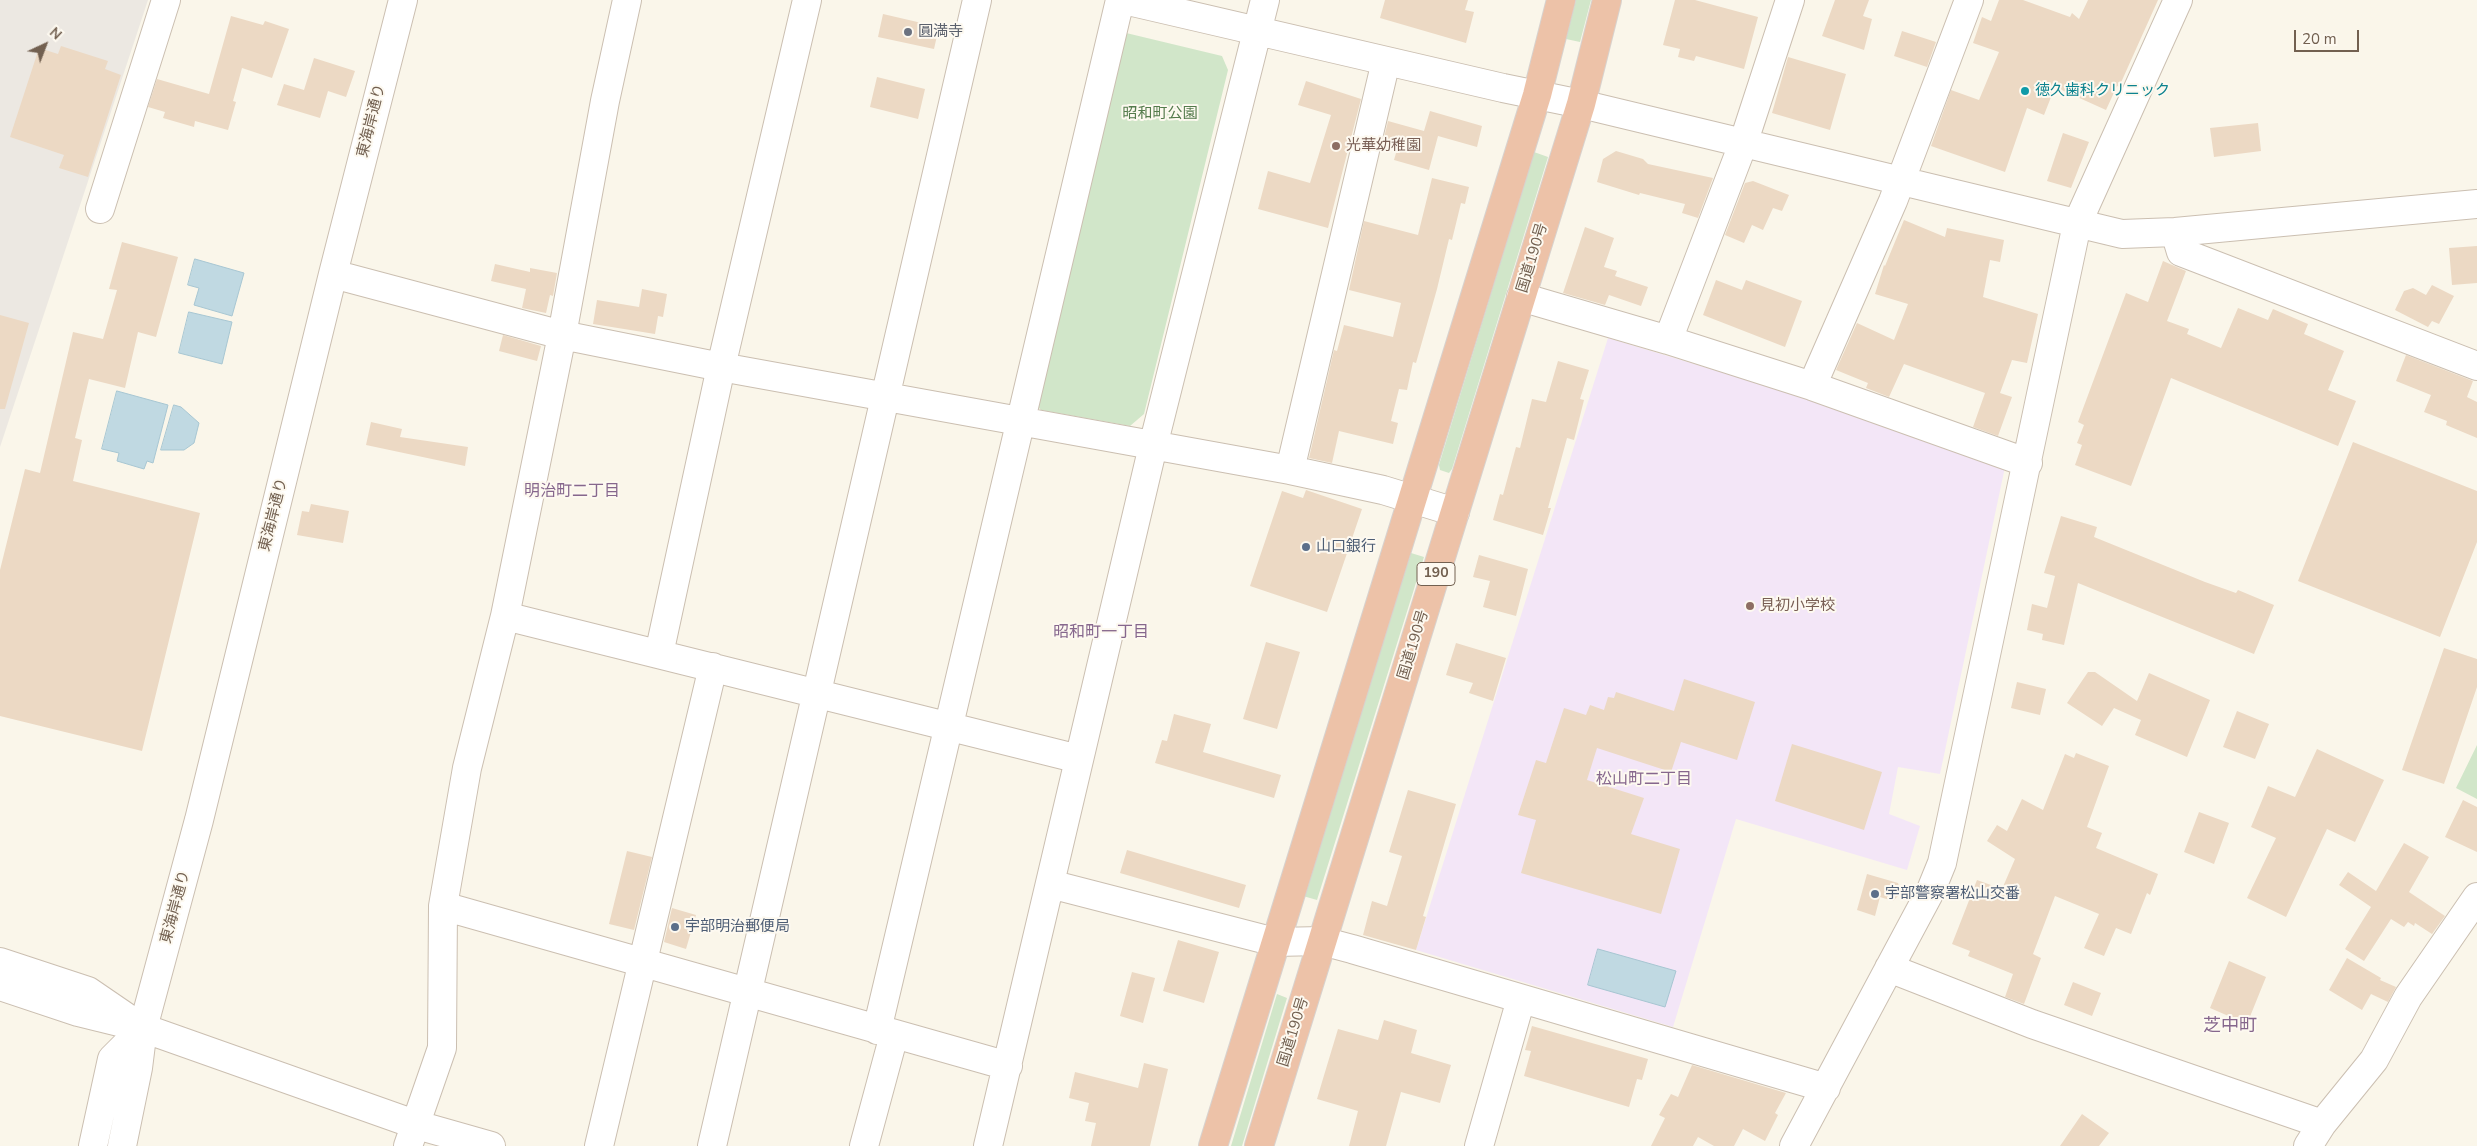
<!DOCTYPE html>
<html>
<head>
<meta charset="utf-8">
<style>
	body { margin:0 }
	#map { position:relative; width:2477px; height:1146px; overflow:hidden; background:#faf6ea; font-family:"Nunito Sans",sans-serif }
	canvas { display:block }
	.north { position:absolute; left:20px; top:20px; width:50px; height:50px; -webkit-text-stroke:4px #fdf9f0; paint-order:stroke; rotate:43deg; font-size:14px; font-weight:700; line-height:20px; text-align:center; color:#726050 }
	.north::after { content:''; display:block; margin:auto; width:18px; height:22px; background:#726050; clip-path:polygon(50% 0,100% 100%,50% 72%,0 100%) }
	.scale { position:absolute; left:2294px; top:30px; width:65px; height:22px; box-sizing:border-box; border:2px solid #726050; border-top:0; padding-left:6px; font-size:15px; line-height:18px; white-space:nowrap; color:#726050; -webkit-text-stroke:4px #fdf9f0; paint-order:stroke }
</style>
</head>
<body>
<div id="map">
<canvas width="2477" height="1146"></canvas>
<div class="north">N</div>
<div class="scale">20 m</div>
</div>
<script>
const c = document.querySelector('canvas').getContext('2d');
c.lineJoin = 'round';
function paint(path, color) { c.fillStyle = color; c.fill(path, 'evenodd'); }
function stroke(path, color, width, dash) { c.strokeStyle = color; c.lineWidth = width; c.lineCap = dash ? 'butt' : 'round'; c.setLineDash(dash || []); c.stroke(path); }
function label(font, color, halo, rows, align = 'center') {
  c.font = font + ' "Nunito Sans","Noto Sans JP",sans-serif'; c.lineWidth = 4; c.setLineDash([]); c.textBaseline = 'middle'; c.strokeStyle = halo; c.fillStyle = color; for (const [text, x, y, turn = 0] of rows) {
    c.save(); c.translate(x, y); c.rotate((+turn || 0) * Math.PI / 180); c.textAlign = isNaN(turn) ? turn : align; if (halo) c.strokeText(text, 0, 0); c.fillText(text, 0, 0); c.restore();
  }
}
paint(new Path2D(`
	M0,0H148L0,447Z`), '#ece8e2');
paint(new Path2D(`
	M1608,338L1807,398L2005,467L1940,774L1898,767L1889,814L1920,826L1907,870L1736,819L1673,1027L1416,950Z`), '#f3e6f7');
paint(new Path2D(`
	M1576,0H1591L1580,42L1566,39Z
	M1122,32L1222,56L1228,70L1144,414L1130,426L1041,410L1033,402Z
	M1534,152L1548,157L1452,469L1449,473L1440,470L1439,465Z
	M1411,553L1424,557L1317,900L1303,896Z
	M2477,745V799L2456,788Z
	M1277,994L1287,998L1242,1146H1231Z`), '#d1e6c9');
const water = new Path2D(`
	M195,259L244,273L232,316L194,305L199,288L188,285Z
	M189,312L232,322L222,364L179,353Z
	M117,391L168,405L153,463L147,461L144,469L117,461L119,453L102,449Z
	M174,405L181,407L199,423L194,443L184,450H161Z
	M1598,949L1676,971L1665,1007L1588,985Z`);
paint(water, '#c0d9e2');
stroke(water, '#a7c6d2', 1);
paint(new Path2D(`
	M1385,0H1468L1465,10L1474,12L1466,43L1380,18Z
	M1675,0H1695L1758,17L1744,69L1696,56L1694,61L1678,57L1680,49L1663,45Z
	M1835,0H1869L1863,16L1872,19L1864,50L1822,36Z
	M1999,0H2023L2070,17L2072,13L2079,19L2088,0H2158L2119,87L2117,86L2106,110L2055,87L2044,115L2027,108L2005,172L1931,146L1951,90L1979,100L1999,52L1973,43L1982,17L1991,21Z
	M883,14L939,27L934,49L878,37Z
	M231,16L263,25L265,21L289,29L272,78L242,68L233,101L236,102L228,130L195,121L194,127L163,118L165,112L148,107L157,79L209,94Z
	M1902,31L1936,42L1927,67L1894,56Z
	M61,46L108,61L105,69L121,75L88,177L59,168L64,155L10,137L39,48L58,54Z
	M1788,57L1846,74L1830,130L1772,113Z
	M314,58L355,71L346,97L328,91L320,118L277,105L284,84L304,90Z
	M877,77L925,89L918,119L870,107Z
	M1306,81L1361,99L1328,228L1258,209L1268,171L1310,183L1331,115L1298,105Z
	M1430,111L1482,126L1477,147L1438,136L1429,170L1394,160L1398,146L1383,142L1388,121L1424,131Z
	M2258,123L2261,151L2214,157L2210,128Z
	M2063,133L2089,142L2071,188L2047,181Z
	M1616,151L1643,159L1648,164L1713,178L1698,218L1682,213L1685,204L1640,193L1639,195L1597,182L1603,159Z
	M1432,178L1469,187L1465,204L1461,203L1452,240L1449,239L1437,289L1416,363L1413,362L1407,390L1399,389L1391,421L1398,423L1393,444L1339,431L1332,463L1309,458L1334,350L1337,351L1344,325L1393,337L1401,303L1349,290L1364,221L1418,235Z
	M1753,181L1789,195L1782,211L1773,208L1763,230L1752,225L1744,243L1725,235L1745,183Z
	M1904,220L1945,237L1947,228L2004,240L2000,262L1990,260L1983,297L2038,314L2027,363L2012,360L2000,393L2012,397L1998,436L1973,427L1985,393L1904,364L1889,397L1866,388L1868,383L1836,370L1857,323L1894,340L1908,304L1875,294L1884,265L1885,266Z
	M1585,227L1614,238L1604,267L1617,271L1615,276L1648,287L1641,306L1609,295L1605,305L1563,293Z
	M122,242L178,257L156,337L138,332L125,388L89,379L75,438L82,440L73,481L200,513L142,751L0,716V570L25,469L40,473L73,332L103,339L117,290L109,289Z
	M2477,246V283L2452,285L2449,248Z
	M2163,261L2186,271L2167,321L2189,329L2187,334L2221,348L2238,308L2268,320L2273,309L2308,324L2304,334L2344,351L2328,390L2356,401L2338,446L2171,378L2131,486L2075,465L2082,445L2077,443L2084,425L2078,422L2126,293L2148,302Z
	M495,264L530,272V268L557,273L553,296L550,295L546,313L522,308L526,289L491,281Z
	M1716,280L1742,290L1746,280L1802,301L1785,347L1703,315Z
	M2432,285L2454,296L2439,324L2432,321L2428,327L2395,310L2404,291L2413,288L2426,295Z
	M642,289L667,294L663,317L658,316L655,334L593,324L597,300L639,307Z
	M0,315L29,323L5,409H0Z
	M503,335L541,346L537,361L499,351Z
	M2406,355L2473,381L2467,397L2477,402V438L2446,425L2447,421L2424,412L2431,395L2396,381Z
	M1558,361L1589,370L1580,399L1584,400L1574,440L1567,438L1548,508H1551L1543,535L1493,520L1500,494L1503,495L1516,447L1520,448L1532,399L1546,402Z
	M371,422L402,429L400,437L468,447L465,466L366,445Z
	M2353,442L2477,491V542L2440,637L2298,581Z
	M1306,490L1362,509L1327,612L1250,586L1282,491L1303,498Z
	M311,504L349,511L343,543L297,535L302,511L309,512Z
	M2061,516L2097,527L2094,537L2205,582L2236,593L2238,590L2274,605L2254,654L2078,583L2064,645L2042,640L2043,634L2027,630L2032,604L2047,608L2055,576L2044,573Z
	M1479,555L1528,569L1516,616L1483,607L1490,581L1473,577Z
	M1266,642L1300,652L1277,729L1243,719Z
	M1456,643L1506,658L1493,701L1469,693L1473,683L1446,675Z
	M2444,648L2477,659V687L2444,784L2402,770Z
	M2088,672H2095L2137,701L2149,673L2210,700L2187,757L2135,735L2141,720L2114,708L2102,726L2067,703Z
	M1684,679L1755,702L1737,760L1681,742L1671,772L1597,748L1587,780L1644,798L1631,834L1680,849L1661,914L1521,873L1536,820L1518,815L1536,760L1546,763L1564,708L1586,715L1590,705L1604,710L1608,697L1614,698L1616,692L1674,711Z
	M2017,682L2046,689L2040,715L2011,708Z
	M2237,711L2269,724L2255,759L2223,747Z
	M1174,714L1211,724L1203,752L1281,775L1274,798L1155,763L1162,740L1167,741Z
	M1792,744L1882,772L1864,830L1775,801Z
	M2317,749L2384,780L2355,842L2327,829L2286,917L2247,898L2276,838L2251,827L2268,786L2295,797Z
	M2076,753L2109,766L2087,827L2102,833L2096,848L2158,874L2150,895L2147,893L2131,934L2116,928L2104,956L2084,948L2099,914L2055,896L2033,954L2041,958L2024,1004L2005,997L2013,974L1968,956L1970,951L1952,944L1977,880L2002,889L2015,859L1987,841L1997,825L2007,831L2022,799L2043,810L2065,754L2074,758Z
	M1408,790L1456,804L1423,916L1426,917L1416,950L1363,935L1372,901L1387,906L1402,856L1389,852Z
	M2463,800L2477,807V852L2445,837Z
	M2199,812L2229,823L2214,864L2184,852Z
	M2404,843L2429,857L2409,892L2445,916L2432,934L2415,923L2414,926L2408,922L2404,927L2391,919L2364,961L2345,949L2371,907L2339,885L2348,872L2376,891Z
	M1127,850L1246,885L1239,908L1120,873Z
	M627,851L652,857L634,930L609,924Z
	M1867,874L1898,883L1901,893L1893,901L1880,897L1875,916L1857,910Z
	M672,908L696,915L686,949L664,942Z
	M1178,940L1219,952L1204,1003L1163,991Z
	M2347,958L2381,978L2380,980L2396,987L2388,1002L2371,994L2362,1010L2329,990Z
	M2229,961L2266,977L2247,1024L2210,1008Z
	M1132,972L1155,978L1143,1023L1120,1016Z
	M2073,982L2101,993L2092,1016L2064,1005Z
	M1384,1020L1417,1030L1411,1053L1451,1065L1440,1103L1401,1092L1386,1146H1349L1358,1111L1317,1099L1322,1082L1338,1029L1378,1040Z
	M1532,1026L1648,1059L1642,1080L1637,1079L1629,1107L1524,1076L1531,1051L1525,1050Z
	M1144,1063L1168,1069L1150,1146H1091L1096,1123L1085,1121L1089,1103L1069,1098L1075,1072L1138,1088Z
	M1692,1065L1786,1093L1775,1113L1778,1115L1765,1141L1743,1129L1734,1146H1714L1698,1137L1693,1146H1651L1665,1118L1659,1115L1671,1094L1678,1097Z
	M2082,1114L2109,1133L2099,1146H2060Z`), '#ecd9c4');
const minor = new Path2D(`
	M1124,0L1503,88L1581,104L2122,234L2175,232L2477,204
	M100,209L166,0
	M2175,232L2181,252L2477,366
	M333,274L562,335L721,367L1290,470L1383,490L1455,512
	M1521,297L1668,340L1812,386L2028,463
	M1668,340L1743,144L1790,0
	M1812,386L1893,201L1969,0
	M1290,470L1386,61
	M505,616L1079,759
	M659,654L721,367L807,0
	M1050,884L1275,942L1322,941L1352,949L1826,1088
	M443,906L1008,1066
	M0,962L88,991L126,1017
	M1889,968L2032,1024L2322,1124
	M0,986L78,1012L143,1028L417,1125L491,1146
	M877,1030L1120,0
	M93,1146L112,1059L143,1028
	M122,1146L138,1068L143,1028L199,820L333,274L403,0
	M408,1146L442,1048L443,906L467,768L505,616L562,335L605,101L627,0
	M599,1146L713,667
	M712,1146L977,0
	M864,1146L894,1035
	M988,1146L1153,446L1265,0
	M1479,1146L1521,999
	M1794,1146L1931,890L1942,863L2077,224L2178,0
	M2308,1146L2322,1124L2374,1060L2408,997L2477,897`);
const highway = new Path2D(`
	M1213,1146L1537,95L1561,0
	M1259,1146L1581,104L1607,0`);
stroke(minor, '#cbbfb1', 30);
stroke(highway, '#d8d2ce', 30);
stroke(minor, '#fff', 28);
stroke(highway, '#edc2a8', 28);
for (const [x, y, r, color] of [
	[908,32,5,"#6b7280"],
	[2025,91,5,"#0f9aa8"],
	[1336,146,5,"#8d6e63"],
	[1306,547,5,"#5c6f8a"],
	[1750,606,5,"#8d6e63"],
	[1875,894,5,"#5c6f8a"],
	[675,927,5,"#5c6f8a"]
]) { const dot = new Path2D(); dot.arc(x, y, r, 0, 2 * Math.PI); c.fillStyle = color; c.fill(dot); stroke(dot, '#fdf9f0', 2); }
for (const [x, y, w] of [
	[1436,574,38]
]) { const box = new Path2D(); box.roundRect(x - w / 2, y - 11.5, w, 23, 4); c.fillStyle = '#fdf9f0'; c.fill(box); stroke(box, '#726050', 1); }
label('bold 14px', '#726050', null, [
	["190",1436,574]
]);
label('15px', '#5b616d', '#fdf9f0', [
	["圓満寺",918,32]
], 'left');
label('15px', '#0d838f', '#fdf9f0', [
	["徳久歯科クリニック",2035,91]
], 'left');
label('15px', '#547b4c', '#fdf9f0', [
	["昭和町公園",1160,114]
]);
label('15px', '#726050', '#fdf9f0', [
	["東海岸通り",372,121,-76],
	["国道190号",1533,258,-73],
	["東海岸通り",274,515,-76],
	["国道190号",1414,645,-73],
	["東海岸通り",176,907,-75],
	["国道190号",1294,1032,-73]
]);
label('15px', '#785e54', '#fdf9f0', [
	["光華幼稚園",1346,146],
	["見初小学校",1760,606]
], 'left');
label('15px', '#4e5e75', '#fdf9f0', [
	["山口銀行",1316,547],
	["宇部警察署松山交番",1885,894],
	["宇部明治郵便局",685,927]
], 'left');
label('16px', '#86678d', '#fdf9f0', [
	["明治町二丁目",572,492],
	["昭和町一丁目",1101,633],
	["松山町二丁目",1644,780]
]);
label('18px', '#86678d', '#fdf9f0', [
	["芝中町",2230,1027]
]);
</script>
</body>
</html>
